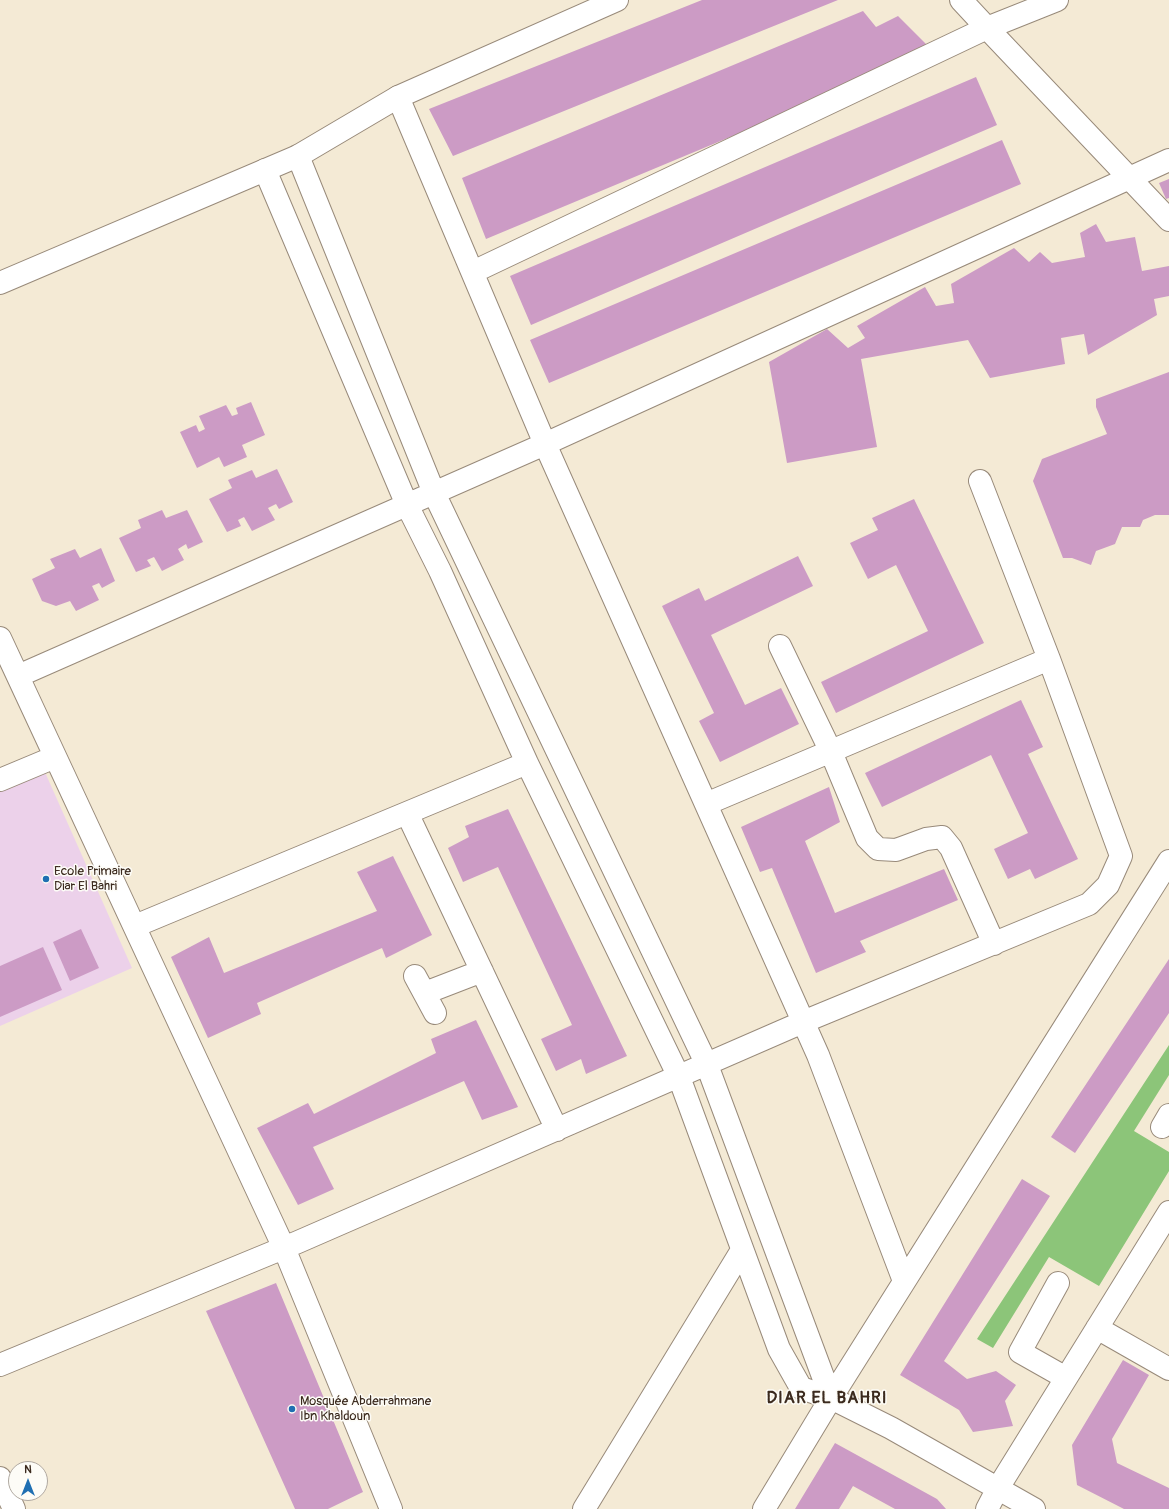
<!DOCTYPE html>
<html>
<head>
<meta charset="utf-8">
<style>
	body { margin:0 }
	#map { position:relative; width:1169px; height:1509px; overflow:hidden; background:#f4ead5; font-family:Pangolin,sans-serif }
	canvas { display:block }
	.north { position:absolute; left:8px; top:1461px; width:40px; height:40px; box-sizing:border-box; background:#fdfcf7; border:1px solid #afa8a0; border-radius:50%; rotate:0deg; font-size:11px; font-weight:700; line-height:16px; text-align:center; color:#3b2a1e }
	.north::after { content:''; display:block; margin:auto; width:14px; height:18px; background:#1f6fb2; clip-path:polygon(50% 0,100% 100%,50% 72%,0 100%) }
</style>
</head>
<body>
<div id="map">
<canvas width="1169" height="1509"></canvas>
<div class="north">N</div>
</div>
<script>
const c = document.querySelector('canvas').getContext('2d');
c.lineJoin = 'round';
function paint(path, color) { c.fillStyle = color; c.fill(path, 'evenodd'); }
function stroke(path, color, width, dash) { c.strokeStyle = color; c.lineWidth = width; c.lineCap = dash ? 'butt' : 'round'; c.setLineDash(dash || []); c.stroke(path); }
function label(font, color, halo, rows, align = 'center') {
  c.font = font + ' Pangolin,sans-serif'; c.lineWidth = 3; c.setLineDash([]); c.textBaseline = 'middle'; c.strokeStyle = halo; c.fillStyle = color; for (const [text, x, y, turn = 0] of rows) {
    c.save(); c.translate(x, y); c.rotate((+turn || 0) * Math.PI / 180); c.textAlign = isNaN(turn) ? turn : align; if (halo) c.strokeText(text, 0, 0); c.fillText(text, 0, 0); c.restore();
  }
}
paint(new Path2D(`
	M44,770L132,968L0,1026V789Z`), '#ecd1ea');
paint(new Path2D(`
	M1169,1045V1075L1134,1131L1169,1152V1171L1099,1286L1049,1257L993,1348L977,1339Z`), '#8cc579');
paint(new Path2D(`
	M702,0H838L453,156L429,109Z
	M863,11L876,27L898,16L926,44L924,56L486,239L462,178Z
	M976,77L997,125L531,325L510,276Z
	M1002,140L1021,184L549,383L530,340Z
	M1169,179V198L1166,199L1159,183Z
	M1096,224L1106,242L1135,237L1142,271L1169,266V296L1154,299L1157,315L1088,355L1084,334L1061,338L1065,364L990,378L968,340L861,359L877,447L787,463L769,362L827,329L848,348L865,338L857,326L925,287L936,306L954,303L951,284L1014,248L1029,262L1040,252L1052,263L1085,257L1080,233Z
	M1169,372V515H1155L1143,520L1140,527H1122L1115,544L1096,551L1091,565L1072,558H1063L1033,481L1042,459L1107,434L1096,407V399Z
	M251,402L265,435L242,445L247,457L224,467L219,457L197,468L180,432L196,425L199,432L205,429L199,416L226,405L232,416L238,414L236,408Z
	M277,469L293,502L279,509L276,504L268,508L275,520L252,531L244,517L238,520L241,526L227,532L209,499L232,488L228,480L252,470L256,478Z
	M914,499L984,643L836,713L821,682L928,631L896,565L868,579L850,543L878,530L872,518Z
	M162,510L166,518L187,510L203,542L188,549L186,544L178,549L184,560L162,571L154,557L147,560L151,566L136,572L119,538L141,528L138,520Z
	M101,548L115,581L102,588L99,583L92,586L99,600L76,611L70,601L56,606L42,601L32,579L55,568L50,559L75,549L80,558Z
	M798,556L813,586L711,635L745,705L781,688L799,724L720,762L699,721L714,713L662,606L699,588L705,601Z
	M1021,700L1043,747L1028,754L1078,859L1035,879L1030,869L1008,879L994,849L1028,833L991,755L882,807L865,773Z
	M829,787L840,822L805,841L835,913L944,869L958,900L860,941L866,952L816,973L772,868L760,872L741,827Z
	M508,809L627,1056L586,1074L581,1059L556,1071L541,1039L572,1025L498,867L463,882L448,848L469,837L465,826Z
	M393,856L432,935L386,958L382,948L257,1003L261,1014L208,1038L171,957L209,937L224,973L377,911L357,872Z
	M81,929L99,968L70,981L53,942Z
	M43,947L62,990L0,1017V966Z
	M1169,959V1013L1075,1153L1051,1137Z
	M476,1020L518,1107L482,1120L464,1081L313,1147L334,1189L298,1205L257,1128L308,1103L314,1114L436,1053L431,1039Z
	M1022,1179L1050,1196L944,1361L967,1379L996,1371L1016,1385L1005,1401L1013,1426L973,1432L959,1410L900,1375Z
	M276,1283L363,1492L328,1509H295L206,1311Z
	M1123,1360L1149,1375L1112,1439L1117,1463L1169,1488V1509H1124L1077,1485L1072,1445Z
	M835,1443L937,1499L946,1509H895L853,1486L839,1509H795Z`), '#cc9bc5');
const street = new Path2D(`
	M961,0L987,28L1169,220
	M398,97L545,444L818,1055L904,1281
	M298,156L434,493L707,1065L831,1398
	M265,170L407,505L440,571L527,763L679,1077L779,1349L801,1388L831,1398L891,1428L1034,1509
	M473,272L987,28L1057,0
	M0,638L284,1248L391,1509
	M780,646L831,752L867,838L878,849L896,850L926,839L942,837L951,848L994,944
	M18,676L545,444L1169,160
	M0,780L55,757
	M706,804L1049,659
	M407,813L557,1130
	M135,926L527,763
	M415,976L435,1013
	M425,993L482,971
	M1162,1127L1169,1115
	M1058,1283L1020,1352L1066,1378
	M1097,1328L1169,1369
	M0,1365L298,1242L803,1022L1089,904L1108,885L1121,856L1049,659L980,481
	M0,1478L14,1509
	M584,1509L742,1250
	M764,1509L831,1398L1169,861
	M987,1509L998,1488L1169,1212`);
const secondary = new Path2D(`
	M0,283L298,156L398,97L617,0`);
stroke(street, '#988a7a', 24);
stroke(secondary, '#988a7a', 24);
stroke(street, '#fff', 22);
stroke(secondary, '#fff', 22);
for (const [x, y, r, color] of [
	[46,879,4,"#1f6fb2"],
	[292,1409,4,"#1f6fb2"]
]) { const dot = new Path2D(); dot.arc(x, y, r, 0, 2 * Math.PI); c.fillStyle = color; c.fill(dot); stroke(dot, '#fdfcf7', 1.5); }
label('13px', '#3b2a1e', '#fdfcf7', [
	["Ecole Primaire",54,872],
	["Diar El Bahri",54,887],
	["Mosquée Abderrahmane",300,1402],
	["Ibn Khaldoun",300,1417]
], 'left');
c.letterSpacing = '1px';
label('bold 17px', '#3b2a1e', '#fdfcf7', [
	["DIAR EL BAHRI",827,1399]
]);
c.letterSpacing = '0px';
</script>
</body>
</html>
